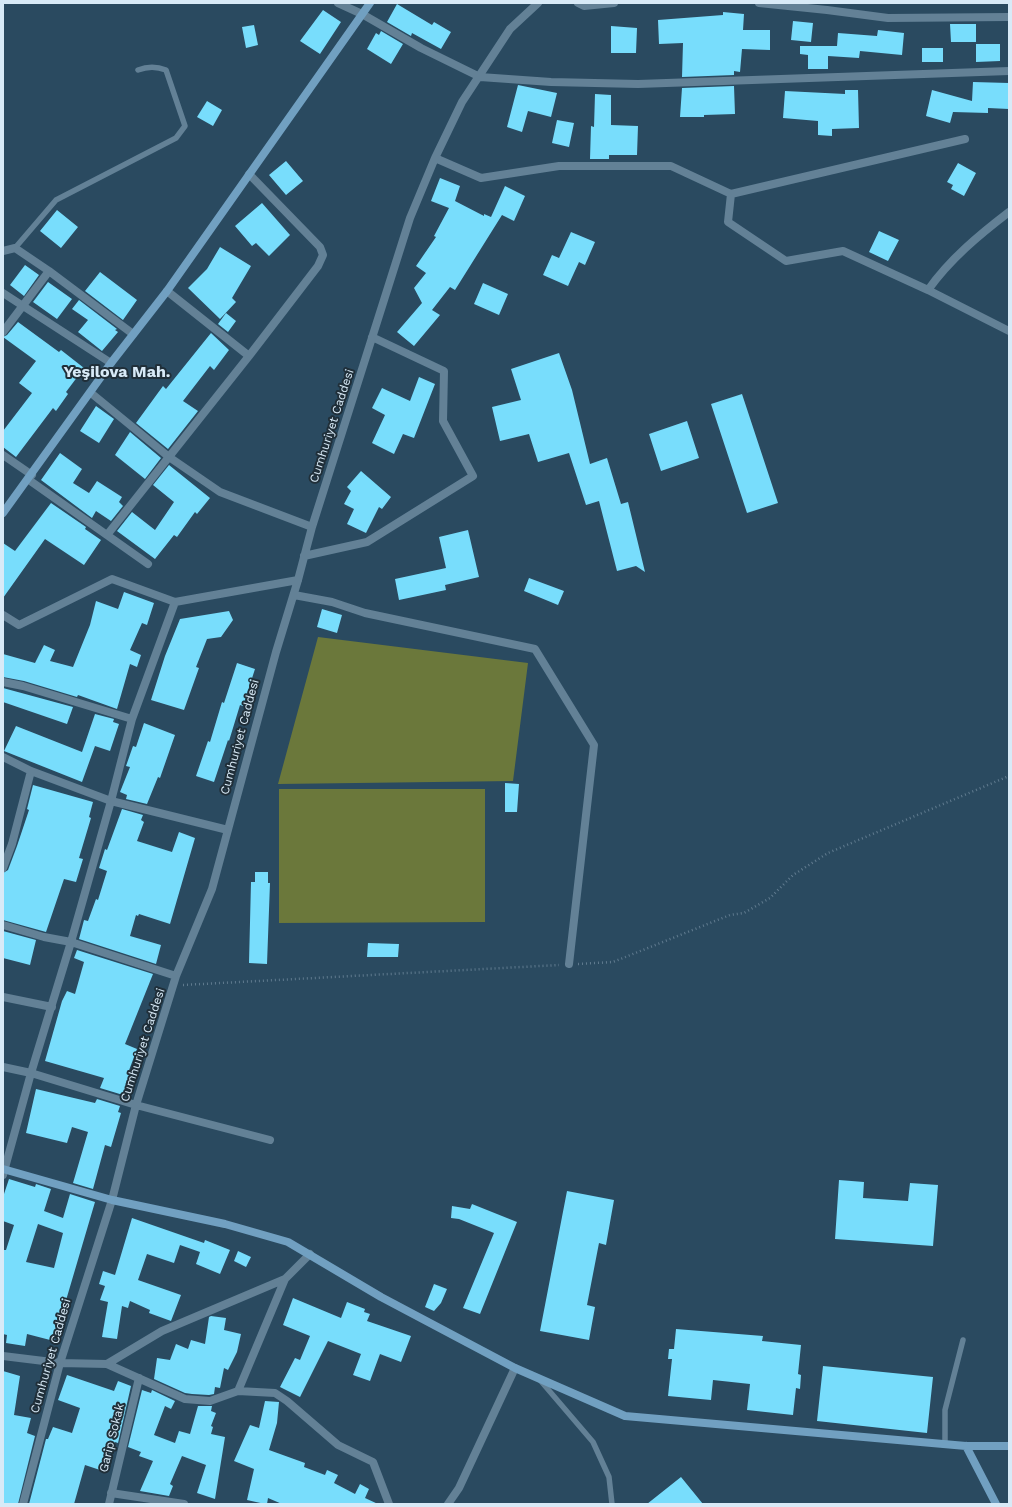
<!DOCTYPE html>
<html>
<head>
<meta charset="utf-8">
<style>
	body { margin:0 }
	#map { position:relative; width:1012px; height:1507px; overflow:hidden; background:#2a4a60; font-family:"Work Sans",sans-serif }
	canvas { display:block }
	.frame { position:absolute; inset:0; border:4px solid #d8eaf7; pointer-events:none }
</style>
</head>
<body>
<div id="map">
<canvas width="1012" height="1507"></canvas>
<div class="frame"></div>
</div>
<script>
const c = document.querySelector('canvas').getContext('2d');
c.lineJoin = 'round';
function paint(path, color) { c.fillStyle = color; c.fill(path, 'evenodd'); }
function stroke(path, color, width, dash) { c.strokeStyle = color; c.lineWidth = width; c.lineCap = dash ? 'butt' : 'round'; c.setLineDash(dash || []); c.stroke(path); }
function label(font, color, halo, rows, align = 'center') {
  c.font = font + ' "Work Sans",sans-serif'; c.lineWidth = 4; c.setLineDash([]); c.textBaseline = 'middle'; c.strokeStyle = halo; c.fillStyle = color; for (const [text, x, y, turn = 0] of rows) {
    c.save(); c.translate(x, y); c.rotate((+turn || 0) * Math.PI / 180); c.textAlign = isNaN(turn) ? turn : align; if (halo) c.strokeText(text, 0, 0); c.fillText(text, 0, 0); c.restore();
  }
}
paint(new Path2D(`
	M318,637L528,663L513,781L278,784Z
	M279,789H485V922L279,923Z`), '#6b783b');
paint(new Path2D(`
	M397,4L432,25L434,22L451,32L441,49L412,33L411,36L387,22Z
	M323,10L341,22L320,54L300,41Z
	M723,12L744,14L743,30H770V50L742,49L740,72L734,71V75L682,77L683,43L659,44L658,20L723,15Z
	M793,21L813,23L811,42L791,40Z
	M950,24H976V42H951Z
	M254,25L258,45L246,48L242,27Z
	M611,26L637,28L636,53H611Z
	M878,30L904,33L902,55L860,51L859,58L828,56V69H808V55L800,54V46H837L838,33L877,36Z
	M381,31L403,44L391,64L367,49L376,33L379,35Z
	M976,44H1000V61L976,62Z
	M922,48H943V62H922Z
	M973,82L1009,83V109L988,108V113L953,112L950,123L926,116L932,90L972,101Z
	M518,85L557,93L551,117L528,111L522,132L507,127Z
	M734,86L735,114L704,115V117H680L682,88Z
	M845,90H858L859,128L832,129V136L818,135V121L783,118L785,91L845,94Z
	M595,94L611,95V125L638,126L637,155H609V159H590L591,126L594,127Z
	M207,101L222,110L213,126L197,117Z
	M557,120L574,123L569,147L552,143Z
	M286,161L303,181L286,195L269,175Z
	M958,163L976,173L964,196L951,189L953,185L947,182Z
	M440,178L460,186L455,201L484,216V214L491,217L505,186L525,196L514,221L502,215L455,290L450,287L432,310L440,315L414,346L397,332L422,303L414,288L426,273L416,266L436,237L434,236L449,208L431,201Z
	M262,203L290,235L269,256L256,243L252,246L235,226Z
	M57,210L78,227L61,248L40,231Z
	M879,231L899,240L888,261L869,252Z
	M571,232L595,242L585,265L579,262L568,286L543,275L552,255L559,258Z
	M220,247L251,266L232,298L236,302L220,319L188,288L207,269Z
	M25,265L39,275L24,296L10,285Z
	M100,272L137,300L123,320L85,291Z
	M48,282L72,299L57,319L33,302Z
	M483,283L508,294L499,315L474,304Z
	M79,300L117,329L115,330L118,332L102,351L78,332L88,320L72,309Z
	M226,313L236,321L228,332L218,324Z
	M18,322L59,352L61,350L84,368L66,392L68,394L56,411L53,408L16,457L3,447V431L32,393L19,383L36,361L3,337L7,335Z
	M211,333L229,350L214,370L210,366L183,401L198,411L168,449L136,423L163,386L166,389Z
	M559,353L572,390L590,464L607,458L621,504L628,502L645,572L636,566L617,571L599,501L586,505L569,453L538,462L529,434L500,441L492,407L521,400L511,369Z
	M419,377L435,384L414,438L403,434L394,454L372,443L385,415L372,408L382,388L410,401Z
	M742,394L778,503L747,513L711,404Z
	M96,406L114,419L99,443L80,431Z
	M687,421L699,458L661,471L649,434Z
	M130,432L161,458L145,479L115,455Z
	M60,453L82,469L73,483L89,493L97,481L122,497L119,502L123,506L111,521L96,511L92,518L41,480Z
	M169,465L210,498L197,514L195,512L177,537L174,535L155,559L117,531L132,512L155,530L174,502L153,485Z
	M361,471L391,497L382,509L379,507L366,533L347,524L354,509L344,504L351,491L347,487Z
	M51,503L86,527L85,529L101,540L84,565L45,539L3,598V543L15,551Z
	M468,530L479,577L445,585L446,590L399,600L395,579L446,568L439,537Z
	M529,578L564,591L558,605L524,591Z
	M124,592L154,603L147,625L142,623L130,650L141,655L137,667L130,664L117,709L78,695L77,697L24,681L3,677V654L35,663L44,645L55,650L50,661L73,667L90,625L96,601L118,609Z
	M322,609L342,615L337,633L317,627Z
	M229,611L233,620L221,637L207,639L196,667L199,668L184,710L151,700L165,656L180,619Z
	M237,663L255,669L243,706L240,705L229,741L228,740L214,782L196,776L208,741L210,742L222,702L224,703Z
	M3,688L73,707L67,724L3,702Z
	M95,714L114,719L113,722L119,724L110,751L95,746L82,782L4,751L16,726L82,752Z
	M144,723L175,735L160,778L158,777L147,804L126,799L127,795L120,792L130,767L126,766L133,746L136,747Z
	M505,783L519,784L517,812H505Z
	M33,785L93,802L89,817L91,818L79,858L83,859L76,882L64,879L46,932L3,920V873L8,870L17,846L29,810L27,809Z
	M122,809L143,815L141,820L144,822L137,841L172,852L179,832L195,838L170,924L139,914L138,916L136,915L130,936L161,945L156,964L79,939L84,920L88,921L96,899L98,900L107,871L99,868L105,849L107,850Z
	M255,872H268V883H270L267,964L249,963L251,882H255Z
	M3,931L36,940L30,965L3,958Z
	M368,943L399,944L398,957H367Z
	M77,950L153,974L125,1044L137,1049L128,1073L130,1074L123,1095L100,1088L104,1078L45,1061L62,1001L67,991L75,994L84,962L74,958Z
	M36,1089L95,1103L97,1099L120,1106L118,1112L121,1113L111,1147L105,1145L93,1189L73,1183L88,1132L72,1127L67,1143L26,1133Z
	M9,1179L35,1187L36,1184L51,1189L44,1211L63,1218L70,1194L95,1202L54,1341L27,1334L25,1346L6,1343L7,1335L3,1334V1250H6L14,1225L3,1221V1197ZM38,1224L63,1233L54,1268L26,1262Z
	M839,1180L864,1182L863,1198L908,1201L910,1183L938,1185L933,1246L835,1239Z
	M567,1191L614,1200L606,1245L599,1243L587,1305L595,1307L589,1340L540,1331Z
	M472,1204L517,1222L480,1314L463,1308L494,1233L459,1219L451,1218L452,1206L470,1209Z
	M132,1218L204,1243L205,1240L230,1250L220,1274L196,1264L200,1252L180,1245L174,1263L147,1254L138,1280L181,1295L171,1321L149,1313L150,1310L130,1301L128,1308L122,1306L117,1339L102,1337L108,1302L100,1300L105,1286L99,1284L103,1271L115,1275Z
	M238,1251L251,1257L246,1267L234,1261Z
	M434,1284L447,1289L441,1303L434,1311L425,1307Z
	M293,1298L341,1318L347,1302L365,1309L364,1312L370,1314L367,1321L411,1336L401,1362L380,1354L370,1381L353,1375L361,1354L328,1341L300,1397L280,1387L295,1358L300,1360L310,1336L283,1325Z
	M211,1316L226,1318L224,1330L241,1334L237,1352L228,1370L224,1368L220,1388L215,1387L214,1394L209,1395L192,1394L185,1393L154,1379L157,1358L170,1360L176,1344L188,1349L191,1340L205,1344L209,1317Z
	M676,1329L763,1336L762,1341L801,1345L798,1374L801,1375L800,1389L796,1388L793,1415L747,1410L750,1384L713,1380L711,1400L668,1396L672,1359H668L669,1349H674Z
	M823,1366L933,1377L927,1433L817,1421Z
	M3,1371L20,1376L14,1415L31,1418L27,1433L35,1436L18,1504H3Z
	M67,1375L114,1391L118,1381L131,1386L118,1443L115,1442L106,1472L85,1465L74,1504H29L46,1439H48L53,1427L72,1433L80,1408L58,1400Z
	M142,1390L151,1393L152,1390L175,1401L171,1409L165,1406L154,1435L175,1443L179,1431L190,1434L198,1406H212L211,1411L216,1413L211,1426L213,1427L211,1434L225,1437L215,1499L197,1493L206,1465L182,1456L170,1484L173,1486L169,1496L140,1491L153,1461L139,1456L141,1452L128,1447Z
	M265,1401L279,1402L277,1423L269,1450L305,1463L304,1467L325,1475L327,1470L338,1475L334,1483L355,1494L360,1484L369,1489L365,1498L378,1504H282L268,1498L267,1504H265L247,1500L254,1469L234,1461L250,1425L259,1428Z
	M681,1477L703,1504H647Z`), '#78ddfc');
stroke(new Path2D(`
	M578,964L613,962L730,915L744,913L770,898L793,875L828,853L1009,776
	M183,985L559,965`), '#607b8f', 2.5, [1, 3]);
stroke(new Path2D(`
	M15,248L56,200L176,138L185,126L166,70C156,66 148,66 138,70
	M540,1380L593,1442L609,1477L612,1504
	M945,1444V1410L963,1340`), '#638196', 5.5);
stroke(new Path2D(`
	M338,3L362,14L421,48L480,77L551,82L638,84L1009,71
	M578,3L584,6L614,3
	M759,3L827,10L888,18L1009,17
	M435,158L481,178L559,166H671L731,194L728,222L786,261L843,251L928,290C950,259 979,235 1009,212
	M249,174L320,247L323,255L318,266L249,356
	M731,194L965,139
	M3,251L15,248L49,271L133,334
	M928,290L1009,331
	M3,293L111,363
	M3,332L49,271
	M91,393L169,457L220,492L312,527
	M3,455L32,475
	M29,480L148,564
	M107,535L249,356L167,291
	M304,556L367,542L473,476L443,421L444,371L372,337
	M294,595L332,602L365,613L535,649L594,745L569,964
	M3,615L19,625L112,579L175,602L298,580
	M3,682L23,686L132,719
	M3,757L31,771L111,801L228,830
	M3,868L12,844L31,771
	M3,925L44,937L71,942L176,976
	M3,997L52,1007
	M3,1067L31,1073L136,1105L270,1140
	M3,1175L31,1073L71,942L111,801L132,719L175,602
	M3,1356L60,1363L107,1364L162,1331L285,1279L310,1254
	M107,1364L185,1399L210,1401L238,1391L275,1393L287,1401L338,1445L373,1462L389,1504
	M238,1391L285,1279
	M111,1493L184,1504
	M23,1504L60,1363L112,1200L136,1105L176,976L212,889L276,652L298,580L312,527L410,218L435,158L462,102L510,29L538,3
	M109,1504L139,1378
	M448,1504L459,1488L515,1368`), '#638196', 8);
stroke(new Path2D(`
	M3,513L111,363L167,291L370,3
	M3,1169L112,1200L225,1224L288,1242L381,1297L515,1368L625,1416L966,1446H1009
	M966,1446L996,1504`), '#71a0c1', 8);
label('12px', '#d8eaf7', '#202f39', [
	["Cumhuriyet Caddesi",332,426,-72],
	["Cumhuriyet Caddesi",240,737,-75],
	["Cumhuriyet Caddesi",143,1045,-72],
	["Cumhuriyet Caddesi",51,1356,-74],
	["Garip Sokak",112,1438,-76]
]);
label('bold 16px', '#d8eaf7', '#202f39', [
	["Yeşilova Mah.",117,372]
]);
</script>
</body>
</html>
